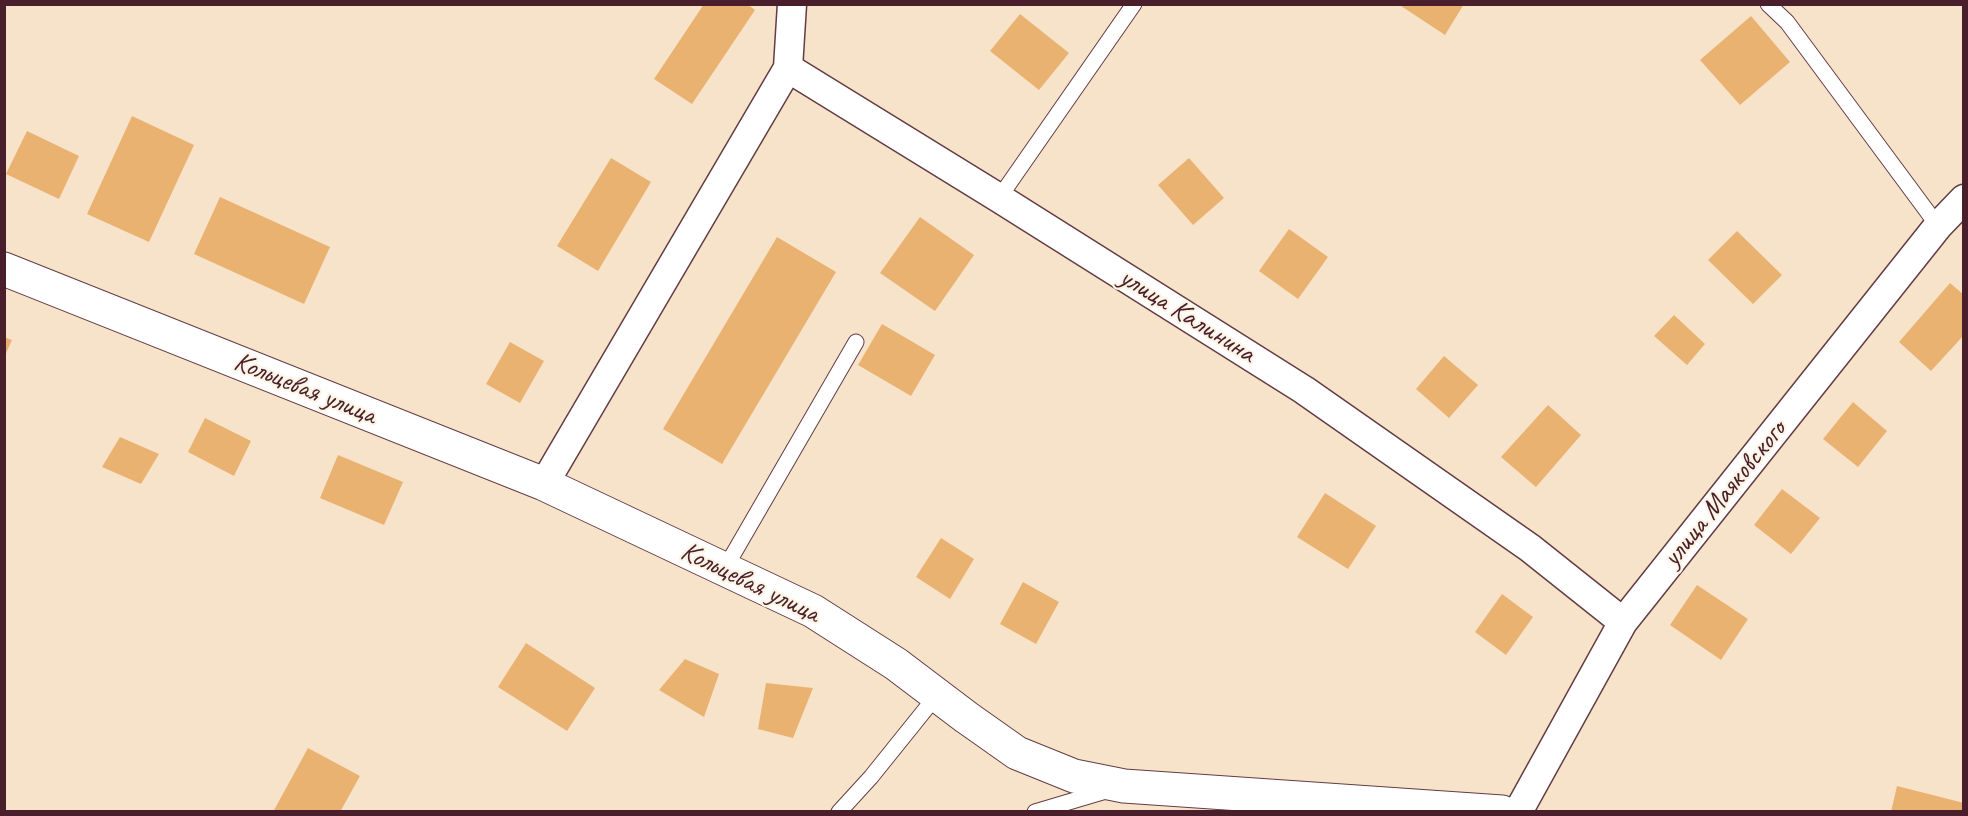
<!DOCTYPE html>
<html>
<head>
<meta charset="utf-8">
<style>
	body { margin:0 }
	#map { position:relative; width:1968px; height:816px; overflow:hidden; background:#f7e3ca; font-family:Caveat,sans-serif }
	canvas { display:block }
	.frame { position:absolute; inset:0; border:6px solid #4a1f2b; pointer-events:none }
</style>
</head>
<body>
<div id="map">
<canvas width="1968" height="816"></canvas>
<div class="frame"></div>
</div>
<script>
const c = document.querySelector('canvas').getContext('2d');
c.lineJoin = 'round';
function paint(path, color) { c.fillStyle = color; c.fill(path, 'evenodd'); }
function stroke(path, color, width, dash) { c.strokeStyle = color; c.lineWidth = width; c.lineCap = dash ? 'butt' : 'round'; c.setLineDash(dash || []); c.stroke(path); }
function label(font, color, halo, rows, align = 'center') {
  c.font = font + ' Caveat,sans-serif'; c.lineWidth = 4.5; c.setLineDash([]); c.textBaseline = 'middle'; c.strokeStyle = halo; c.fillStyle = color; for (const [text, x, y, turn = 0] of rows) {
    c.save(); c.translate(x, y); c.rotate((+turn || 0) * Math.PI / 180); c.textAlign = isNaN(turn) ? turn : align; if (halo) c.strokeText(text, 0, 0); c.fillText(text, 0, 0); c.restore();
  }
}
paint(new Path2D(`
	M704,4H747L755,10L692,104L654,79Z
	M1398,4H1464L1445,35Z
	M1020,14L1069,53L1039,90L990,51Z
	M1751,16L1790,62L1740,105L1700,60Z
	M132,116L194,145L149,242L87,214Z
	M27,131L79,156L59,199L6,174Z
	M611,158L651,182L598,271L557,246Z
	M1189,158L1224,198L1193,225L1158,185Z
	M220,197L330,247L304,304L194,254Z
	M920,217L974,255L935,311L880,273Z
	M1289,229L1328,257L1298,299L1259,271Z
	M1737,231L1782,275L1753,304L1708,260Z
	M777,237L836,272L722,464L663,429Z
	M1950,283L1964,295V335L1931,371L1899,342Z
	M1674,315L1705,344L1687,365L1654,336Z
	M882,324L935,355L911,396L858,365Z
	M4,337L12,340L4,358Z
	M510,342L544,361L520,403L486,384Z
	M1444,356L1478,385L1449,418L1416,389Z
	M1853,402L1887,431L1858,467L1823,439Z
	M1548,405L1581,435L1536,487L1501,457Z
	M205,418L251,441L234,476L188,452Z
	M120,437L159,454L141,484L102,467Z
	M338,455L403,482L384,525L320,498Z
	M1782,489L1820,518L1791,554L1754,525Z
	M1325,493L1376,526L1348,569L1297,537Z
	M941,538L974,559L950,599L916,577Z
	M1023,582L1059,602L1036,644L1000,624Z
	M1697,585L1748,619L1721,660L1670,625Z
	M1502,594L1533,617L1506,655L1475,632Z
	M526,643L595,688L567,731L498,687Z
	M685,659L719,674L704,717L659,690Z
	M766,683L813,688L793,738L758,729Z
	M308,748L360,776L340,812H273Z
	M1897,786L1964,803V812H1891Z`), '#eab271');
const service = new Path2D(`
	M1768,4L1787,22L1938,226
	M999,198L1134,4
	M724,570L856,342
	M839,812L871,777L937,695
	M1035,812L1109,790`);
const minor = new Path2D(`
	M788,68L999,198L1304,390L1530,548L1623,622
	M544,484L788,68L792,4
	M1518,812L1623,622L1938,226L1964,199`);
const tertiary = new Path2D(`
	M4,269L544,484L813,611L896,664L966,717L1017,753L1074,776L1124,786L1502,812`);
stroke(service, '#643c43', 17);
stroke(minor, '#643c43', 31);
stroke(tertiary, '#643c43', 35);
stroke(service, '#fff', 15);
stroke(minor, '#fff', 28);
stroke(tertiary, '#fff', 33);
label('28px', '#4a1f2b', '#fcf5e5', [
	["улица Калинина",1187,316,32],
	["Кольцевая улица",305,389,22],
	["улица Маяковского",1725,494,-51],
	["Кольцевая улица",750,583,26]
]);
</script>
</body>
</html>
